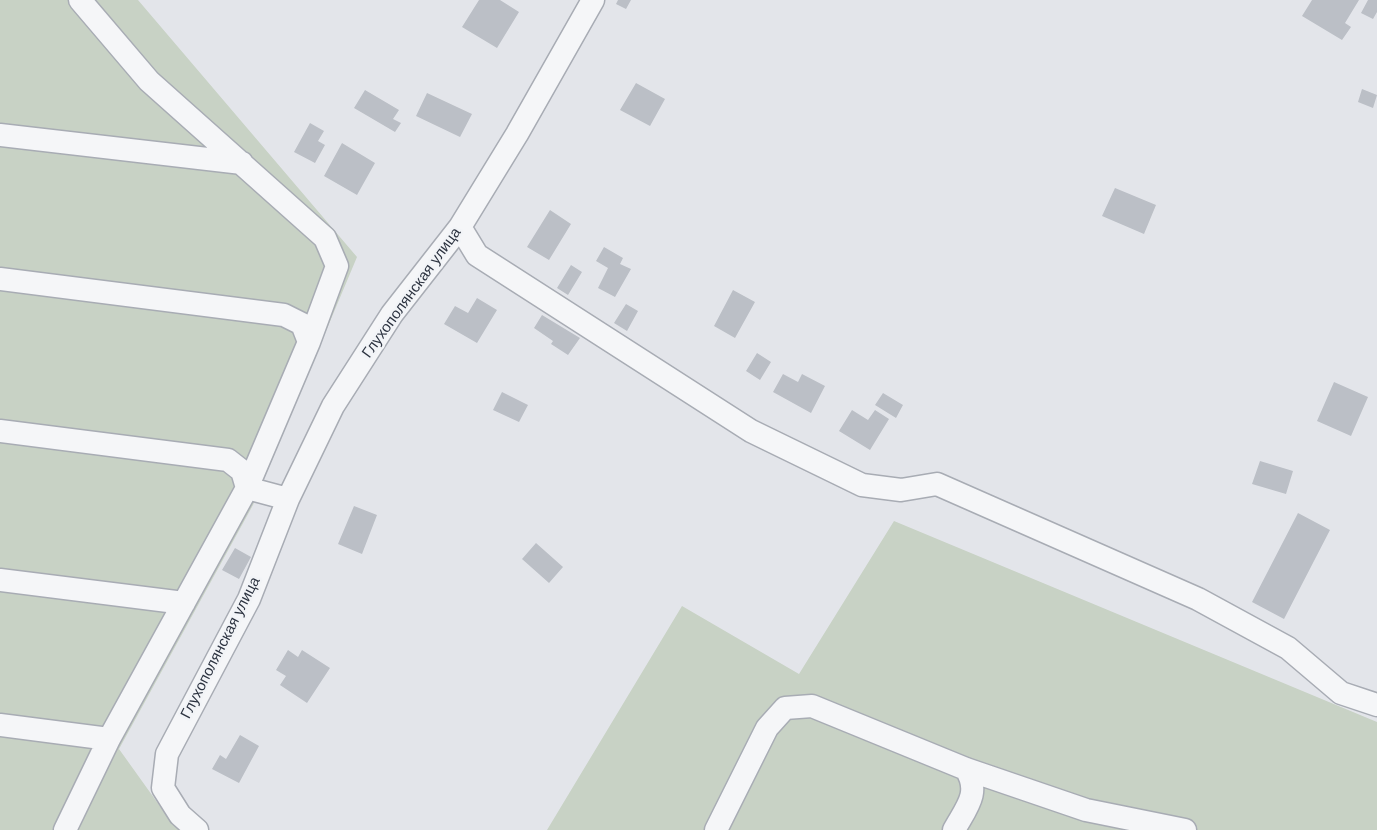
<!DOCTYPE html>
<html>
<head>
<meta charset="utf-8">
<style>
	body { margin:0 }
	canvas { display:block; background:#e3e5ea }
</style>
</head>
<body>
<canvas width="1377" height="830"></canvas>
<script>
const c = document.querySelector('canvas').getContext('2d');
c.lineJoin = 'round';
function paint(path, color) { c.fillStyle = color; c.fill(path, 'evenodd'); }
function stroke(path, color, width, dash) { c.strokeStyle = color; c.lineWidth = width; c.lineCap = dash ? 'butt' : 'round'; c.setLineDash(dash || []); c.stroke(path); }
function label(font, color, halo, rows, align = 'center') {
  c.font = font + ' "DM Sans",sans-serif'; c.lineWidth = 5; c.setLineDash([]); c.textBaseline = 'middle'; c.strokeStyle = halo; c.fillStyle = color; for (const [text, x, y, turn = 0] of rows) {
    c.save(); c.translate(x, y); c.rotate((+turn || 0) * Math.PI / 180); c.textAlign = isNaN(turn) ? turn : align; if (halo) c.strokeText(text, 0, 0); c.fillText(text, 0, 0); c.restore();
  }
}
paint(new Path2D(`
	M0,0H138L357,257L253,505L119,749L172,823L181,830H0Z
	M894,521L1377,722V830H547L682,606L799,674Z`), '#c8d2c5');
paint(new Path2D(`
	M479,0H500L519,12L497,48L462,27Z
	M618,0H631L626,9L616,4Z
	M1312,0H1359L1345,23L1351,27L1342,40L1302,16Z
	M1368,0H1377V12L1373,19L1361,13Z
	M636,83L665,99L650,126L620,110Z
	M1362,89L1377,95L1373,108L1358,102Z
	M365,90L399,110L393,119L401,123L395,132L354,108Z
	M427,93L472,114L460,137L416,116Z
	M310,123L324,131L318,141L325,145L315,163L294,152Z
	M342,143L375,163L357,195L324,176Z
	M1115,188L1156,205L1144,234L1102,216Z
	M550,210L571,224L549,260L527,247Z
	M604,247L623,258L620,264L631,269L615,297L598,288L608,268L596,261Z
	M571,265L582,272L568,295L557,288Z
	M733,290L755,302L735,338L714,326Z
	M477,298L497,310L477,343L444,324L455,306L468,313Z
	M626,304L638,311L627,331L614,323Z
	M542,315L580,338L568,355L551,344L553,341L534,328Z
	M757,353L771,362L760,380L746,371Z
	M783,374L798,382L802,374L825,386L811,413L773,392Z
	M1334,382L1368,397L1351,436L1317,421Z
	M502,392L528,405L519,422L493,410Z
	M883,393L903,405L896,418L875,405Z
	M852,410L868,420L875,410L889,419L870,450L839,431Z
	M1260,461L1293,471L1286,494L1252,484Z
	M354,506L377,515L362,554L338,544Z
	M1298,513L1330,530L1284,619L1252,602Z
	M536,543L563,567L549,583L522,559Z
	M235,548L251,557L239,579L222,570Z
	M288,650L298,657L302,650L330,668L307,703L280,685L286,676L276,670Z
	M240,735L259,746L239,783L212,769L220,755L226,759Z`), '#bbbfc6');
const minor = new Path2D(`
	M0,135L242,163
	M460,227L477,255L751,431L862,485L901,490L937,484L1198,599L1288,648L1341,693L1377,705
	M0,279L284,315L302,324L309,342
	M0,431L228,460L242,471L247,488L288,499
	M0,580L184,603
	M0,725L109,739
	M65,830L109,739L247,488L309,342L337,266L325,238L149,81L80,0
	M197,830L180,815L163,788L167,754L249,599L288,499L333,406L392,314L460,227L517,134L593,0
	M716,830L767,728L785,708L812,706L966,769L1086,810L1185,830
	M954,830C966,808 981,793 966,769`);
stroke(minor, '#a8acb4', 25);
stroke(minor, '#f5f6f8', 22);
label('15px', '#2c3340', '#f2f4f7', [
	["Глухополянская улица",412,293,-54],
	["Глухополянская улица",221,648,-63]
]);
</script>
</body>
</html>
